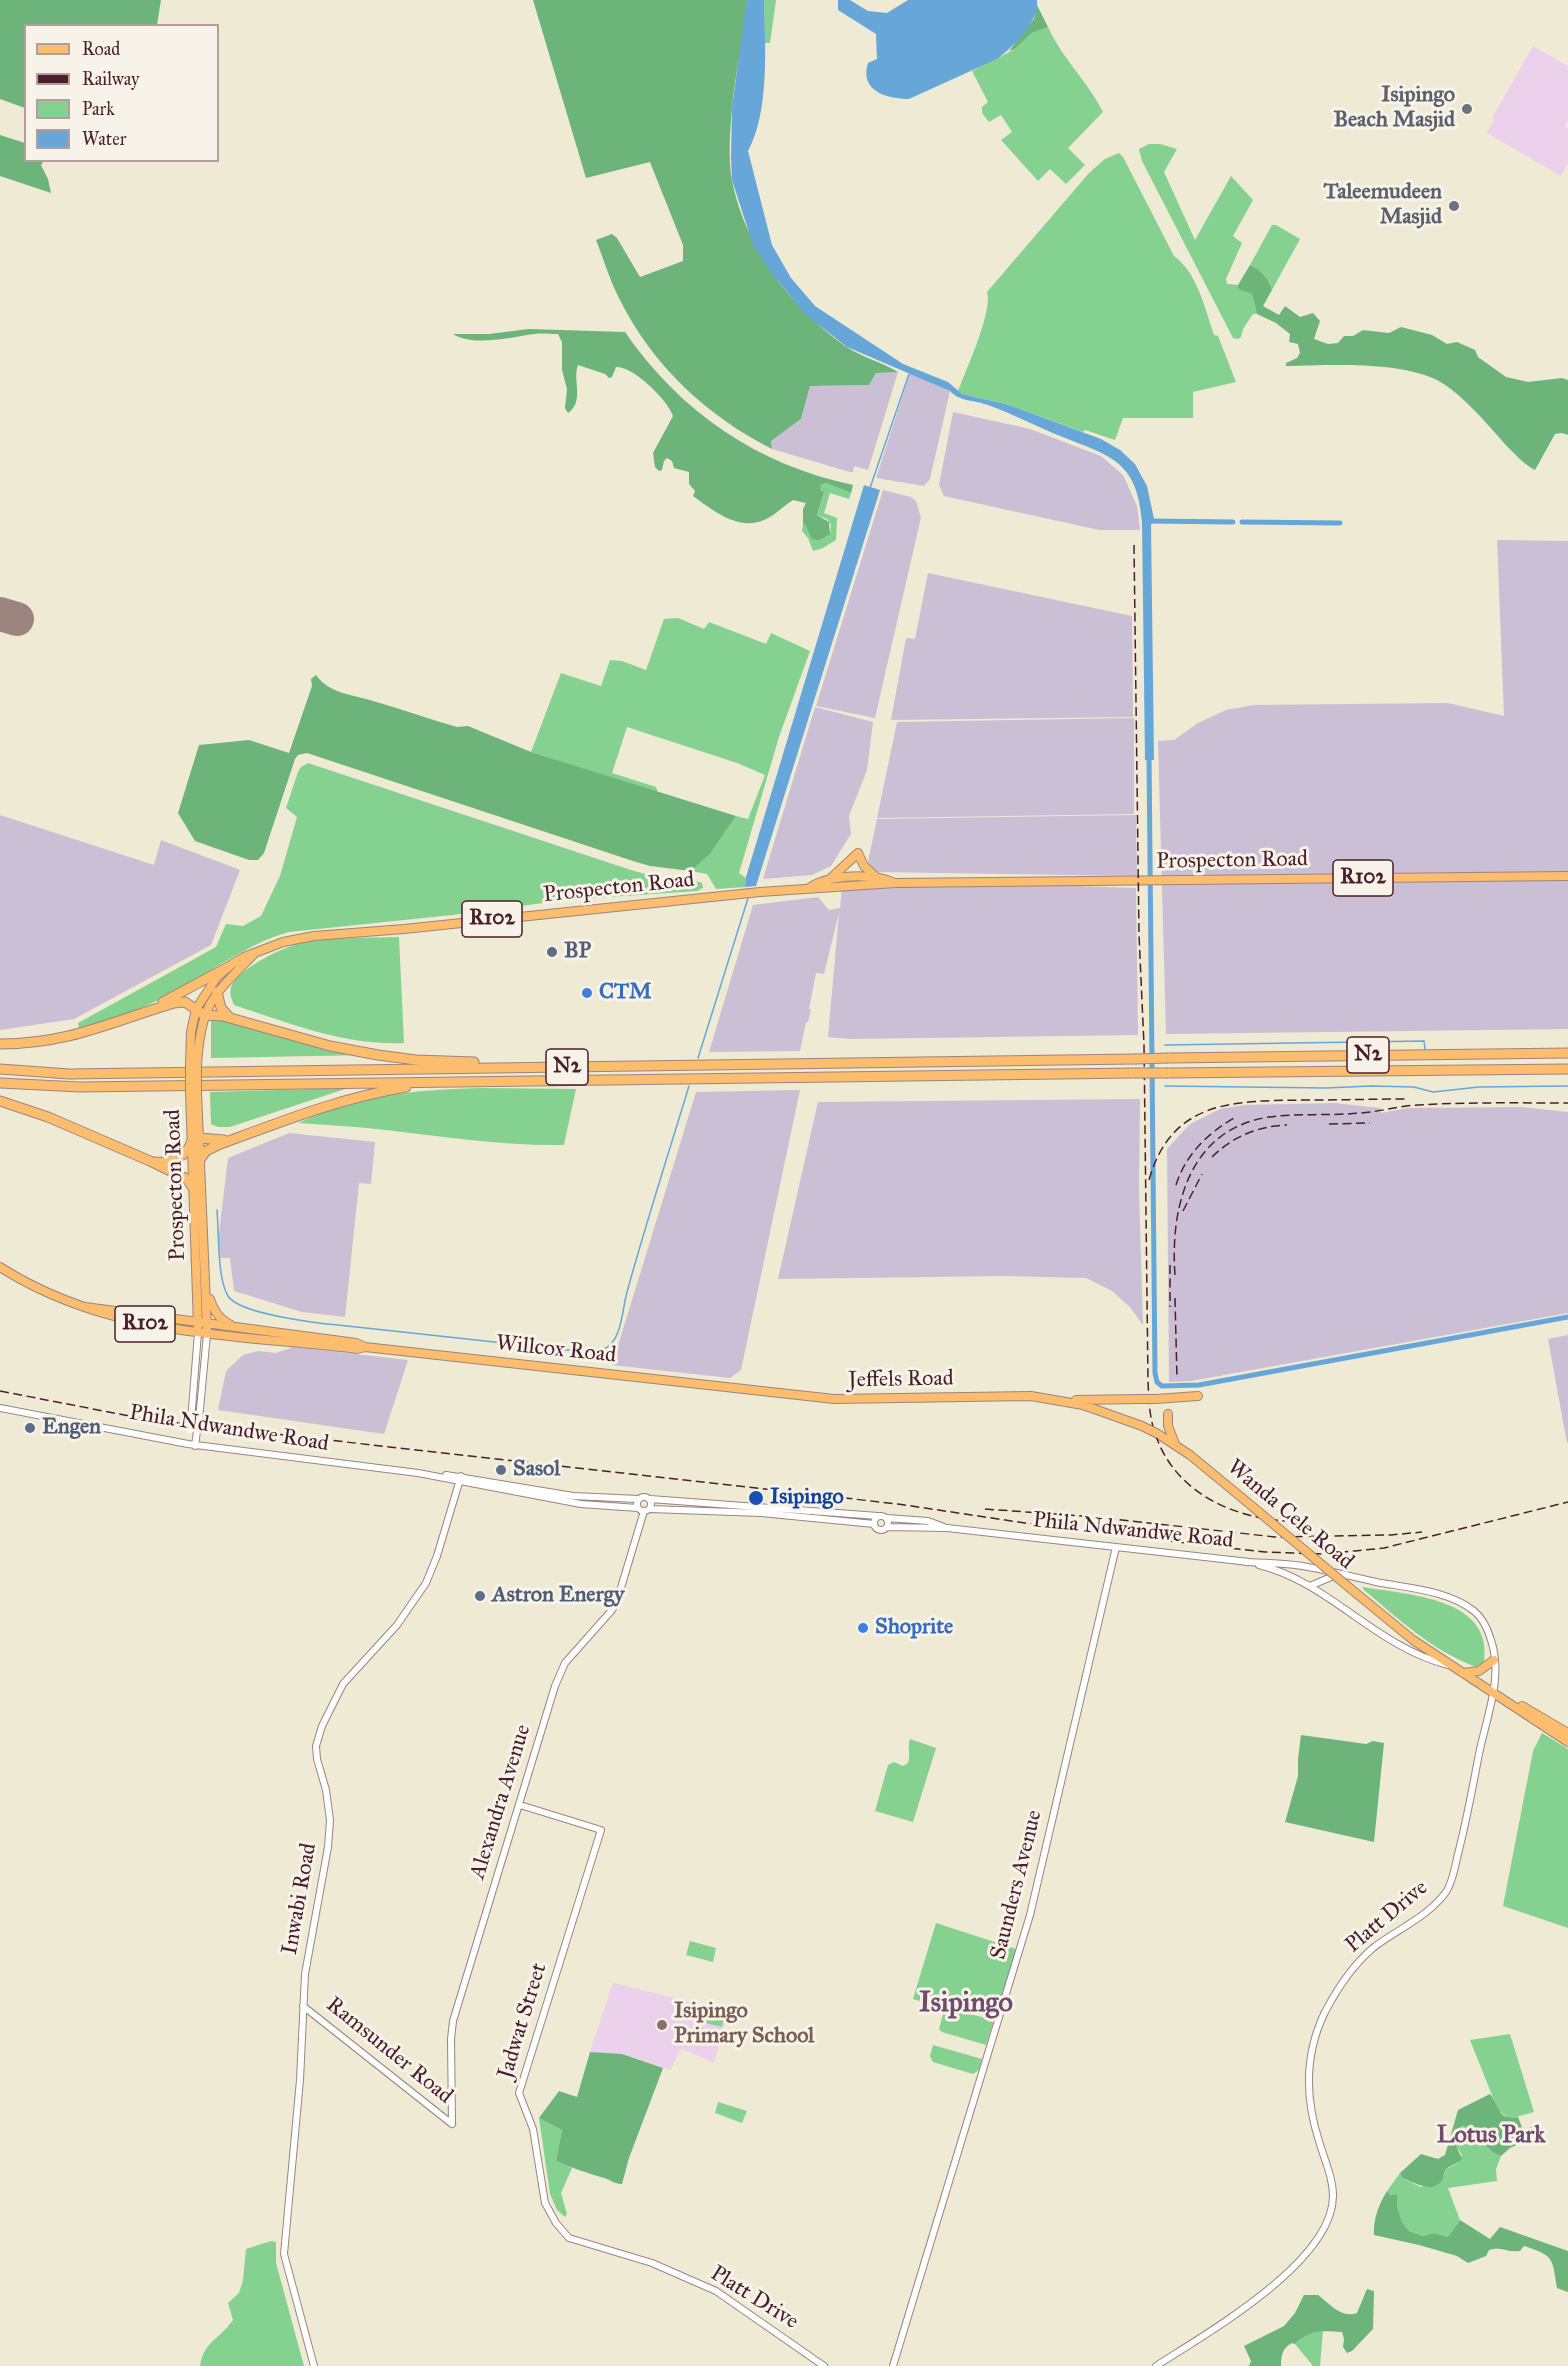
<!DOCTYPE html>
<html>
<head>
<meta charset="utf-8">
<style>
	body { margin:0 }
	#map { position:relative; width:1568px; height:2366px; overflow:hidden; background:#efead3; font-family:"IM FELL Great Primer",serif }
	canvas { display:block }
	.legend { position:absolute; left:24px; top:24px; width:195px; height:138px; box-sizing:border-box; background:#f7f3e8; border:2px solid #b29e9c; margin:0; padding:8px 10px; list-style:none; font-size:18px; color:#4a1f2b }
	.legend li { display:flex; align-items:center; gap:12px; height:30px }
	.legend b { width:30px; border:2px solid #b29e9c }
</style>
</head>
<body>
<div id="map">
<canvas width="1568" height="2366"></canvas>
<ul class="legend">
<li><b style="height:8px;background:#fcbd6f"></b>Road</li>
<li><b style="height:8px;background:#4a1f2b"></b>Railway</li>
<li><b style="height:16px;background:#85d290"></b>Park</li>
<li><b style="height:16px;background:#67a6d9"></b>Water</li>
</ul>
</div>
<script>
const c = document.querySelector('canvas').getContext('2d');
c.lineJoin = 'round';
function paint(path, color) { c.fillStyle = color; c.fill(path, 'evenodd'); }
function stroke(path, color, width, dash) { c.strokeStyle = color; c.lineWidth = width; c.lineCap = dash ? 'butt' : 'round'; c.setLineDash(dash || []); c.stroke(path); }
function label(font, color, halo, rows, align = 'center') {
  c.font = font + ' "IM FELL Great Primer",serif'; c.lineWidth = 6; c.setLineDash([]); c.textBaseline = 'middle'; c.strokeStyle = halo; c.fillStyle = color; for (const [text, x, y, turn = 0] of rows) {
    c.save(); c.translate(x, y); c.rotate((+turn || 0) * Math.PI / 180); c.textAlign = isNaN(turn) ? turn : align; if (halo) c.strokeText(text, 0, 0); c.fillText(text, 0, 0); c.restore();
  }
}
paint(new Path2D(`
	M1533,46L1568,66V120L1565,126L1568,128V163L1561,176L1487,133L1494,120L1492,118Z
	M613,1983L724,2010L727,2016L714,2063L683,2049L680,2050L671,2070L622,2054L590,2052Z`), '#ebd1eb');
paint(new Path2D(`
	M898,372L868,470L854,466L853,472H850L772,449L771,441L801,419L810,386L869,385L876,373Z
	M910,373L950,391L930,479L924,486L876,478Z
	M953,412L1030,429L1101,456L1123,475L1137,506L1140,530H1099L944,496L939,485Z
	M883,490L911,497L916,501L921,517L875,718L816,706Z
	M1497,540L1568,541V1029L1166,1034L1158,741L1174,740L1198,723L1226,710L1254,705L1448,703L1504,716Z
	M928,573L1132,616L1133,717L891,720L906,638L915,639Z
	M815,707L873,722L867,770L849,816L851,834L831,866L812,875L763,879Z
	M1134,718V814L877,818L897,722Z
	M0,815L154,865L161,840L240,870L211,945L74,1019L0,1030Z
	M1136,815L1137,876L876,872L868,862L877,819Z
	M843,878L1136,888L1138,1035L851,1039L828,1037L839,913L824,974L816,973L809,1009L811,1010L808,1022H806L800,1051L709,1052L753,905L818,897L829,910L840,908Z
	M800,1090L741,1370L730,1378L612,1365L696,1092Z
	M1140,1099L1139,1188L1143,1325L1130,1307L1112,1291L1086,1278L1005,1276L778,1279L818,1102Z
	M1334,1103L1380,1108L1381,1113L1408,1108L1522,1107L1568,1112V1313L1191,1381L1169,1382L1167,1149L1190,1124L1220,1109L1245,1105Z
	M289,1133L375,1142L371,1184L359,1183L345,1317L302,1312L234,1291L230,1258H220L218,1242L228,1158Z
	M1568,1335V1442L1567,1443L1548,1339Z
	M293,1347L408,1360L384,1434L218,1410L226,1371L243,1355L258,1351L276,1353Z`), '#cbbfd5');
paint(new Path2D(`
	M764,0H776L770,43H765Z
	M1048,27C1062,58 1088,82 1103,112L1068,148L1085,165L1066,184L1050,169L1038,181L1001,140L1012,132L1001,115L989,122L982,113V107L988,102L972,71L1015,49L1032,33Z
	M1149,144H1160L1177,149L1164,172L1195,240L1231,176L1253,200L1233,236L1242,243L1226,279L1227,284L1238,285V289L1252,294L1257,314H1253L1243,329L1241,337L1238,339L1233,338L1142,161L1139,149Z
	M1119,153L1123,157L1174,256C1197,272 1205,309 1214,335L1218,336L1236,382L1193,392V418H1123L1115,440L1085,430L1083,432L1009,405L962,394L958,391C966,370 993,311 987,292L1089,173L1105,159Z
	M1272,225H1276L1300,239L1272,290C1268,277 1262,271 1250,265Z
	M826,483L851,493L849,499L830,493L824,513L837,518L836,540L823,548L813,551L808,538L802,531L803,525L805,523L830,534L831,525L827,519L817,515L824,492L820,489L821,485Z
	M678,618L704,629L709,622L766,644L771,633L810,651L779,737L739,873L746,878L745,887L716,889L707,874L691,871L710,854L736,816L748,819L765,775L737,763L627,727L612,773L656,787L658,793L531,752L561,673L601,686L610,660L622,661L646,670L664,619Z
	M308,763L631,870L660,878L699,882L702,883L703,888L697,891L566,900L452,915L289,932C248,943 208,974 170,994C141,1010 111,1020 79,1029L78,1023L216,947L226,924L243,926L261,916L280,876L297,817L286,808L298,772L301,767Z
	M399,937L404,1043C346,1046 288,1023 234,1005C231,998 228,990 233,983C244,966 282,948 301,943C332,937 367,938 399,937Z
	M222,1017C269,1038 317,1046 367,1055L211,1058V1021Z
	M348,1088L230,1127H218L211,1124L210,1092Z
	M480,1088L576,1089L564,1145C501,1146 439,1136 376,1129C350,1126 324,1125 298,1123C361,1095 412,1090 480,1088Z
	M1363,1587C1407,1595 1494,1597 1484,1662L1476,1667C1433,1651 1397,1618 1363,1589Z
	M1542,1733L1568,1749V1928L1503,1906L1533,1751Z
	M910,1739L936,1748L913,1822L875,1811L888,1765L894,1762L903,1766L908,1763C911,1755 907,1748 910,1739Z
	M936,1923L1016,1949L996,2014L951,2001H943L936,2006L913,1999Z
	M690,1941L716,1948L713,1962L686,1955Z
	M700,2008L725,2014L722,2027L697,2021Z
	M949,2009L990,2019L993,2023L986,2045L942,2032L939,2029L944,2011Z
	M698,2027L720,2033L717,2045L695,2039Z
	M1510,2034L1534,2112L1509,2119L1498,2110L1470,2040Z
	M933,2045L982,2059L979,2070L973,2074L933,2062L930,2056Z
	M718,2102L747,2111L742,2123L715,2113Z
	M539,2118L562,2130L556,2161L572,2168L561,2193L567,2214L565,2217L557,2210L550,2194Z
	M1462,2124C1478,2130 1484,2151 1501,2156L1496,2169L1497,2181L1448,2188L1460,2220L1448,2237L1434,2233L1423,2236L1409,2231L1402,2222L1397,2206V2194L1389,2195L1387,2191L1400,2173L1402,2178L1421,2187L1443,2178L1446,2169L1458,2163L1462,2155L1456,2145Z
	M271,2241L276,2242V2263L304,2366H200C204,2341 219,2340 233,2320L228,2303L239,2293L243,2280L246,2249Z
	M1320,2330L1323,2331L1320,2366H1313L1295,2344L1303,2336Z`), '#85d290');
paint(new Path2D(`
	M0,0H161L157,25L26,26L25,108L0,99Z
	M533,0H747C745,36 735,72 732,108C730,131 728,158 732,181C746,249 790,306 845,346C861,357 882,362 898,372L876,373L869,385L810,386L801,419L771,441L772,449C707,416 653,366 620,300C610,281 604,260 596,240L612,234L617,238L640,277L683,261V245L650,162L586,178Z
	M1037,5L1048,27L1032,33L1015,49L1009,51L1034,19Z
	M0,135L25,143L26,160L44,161L41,165L48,179L51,193L0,176Z
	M1250,265C1262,271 1268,277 1272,290L1263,306L1279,315L1285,306L1300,317L1313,313L1320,321L1314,339L1328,344L1338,343L1344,336H1353L1363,330L1389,333L1401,327L1432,335L1447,344L1457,342L1475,350L1478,357L1506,377L1528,382L1562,378L1568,380V435L1562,433L1555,434L1535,470C1518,462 1491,427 1476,412C1464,400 1452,388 1437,380C1398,361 1330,365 1286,366V363L1297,358L1300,353L1298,344L1289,342L1290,334L1276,323L1257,314L1252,294L1238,289V285Z
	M529,329L625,332C680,412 758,465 853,485L851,493L826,483L821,485L820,489L824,492L817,515L829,522L830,534L819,540L812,539L805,524L803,525V509L806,503L793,500C785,505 778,512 770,517C742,534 715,512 693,496L695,491L689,484V472L674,468L672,461L667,458L664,461L662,470L659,471L655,467L653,453L673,416C668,400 632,365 616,367L612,377L609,378L605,374L578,365C572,380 585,401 568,413L565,408L567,389L562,370V342L558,334C551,334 542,333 534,334C512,337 473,347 453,334H489Z
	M316,675C329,694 352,694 373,701C401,709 429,719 457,727L468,726L531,752L736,816L710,854L691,871L650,866L633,861L307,753L298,755L295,759L264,853L258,860H249L195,841L178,813L199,745L249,740L289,753L312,686L311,679Z
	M1301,1735L1366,1744L1373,1741L1384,1743L1374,1842L1285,1822L1298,1776V1759Z
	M590,2052L622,2054L663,2068L629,2158L622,2184C614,2184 611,2180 604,2178C587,2173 572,2168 556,2161L562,2130L539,2118L559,2091L577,2097Z
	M1490,2094C1500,2106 1497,2121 1518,2117L1523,2130L1541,2124L1544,2133L1510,2148L1501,2156C1484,2151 1478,2130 1462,2125L1456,2145L1462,2159C1458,2164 1450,2165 1446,2169C1444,2172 1444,2176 1443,2179C1433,2195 1414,2182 1402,2178L1400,2173L1421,2154L1438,2159L1445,2155L1458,2110Z
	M1387,2191L1390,2195L1397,2194V2206L1402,2222L1409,2231L1423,2236L1434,2233L1448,2237L1460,2220L1490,2239L1500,2227L1568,2251V2292L1557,2288C1552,2258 1555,2256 1524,2246L1520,2251C1507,2253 1502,2246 1489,2250L1486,2256L1468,2263L1457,2256L1419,2245L1374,2235C1373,2219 1379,2204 1387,2191Z
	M1367,2289L1374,2291L1373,2329L1352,2351L1347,2353L1343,2347L1344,2339L1342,2332C1322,2331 1310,2329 1295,2344L1292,2343C1282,2348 1281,2356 1281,2366H1249L1251,2361L1244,2346L1284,2326L1295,2313L1304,2295H1318C1329,2303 1341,2319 1357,2313Z`), '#6cb47a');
paint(new Path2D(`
	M747,0H764C765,44 770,111 748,151L772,245L791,278L815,306L903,364L948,382L962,394L1009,405L1101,439L1120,450L1135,464L1147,486L1154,519L1151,525L1154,760H1145L1142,522C1137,460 1110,456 1060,436C1036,426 1013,414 988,405C975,400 960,402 950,391L847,347L805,314L770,271L753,245L732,180L731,158L732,107Z
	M838,0H850L868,11L887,13L908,0H1037C1040,22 1013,47 997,59L909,99C887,99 859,91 868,63L877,59L876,34L838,10Z
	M864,485L880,490L756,886L745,887L746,877Z`), '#67a6d9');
stroke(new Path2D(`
	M870,488L909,374
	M1165,1045L1424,1041L1425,1049
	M698,1058L749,895
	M1165,1086L1326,1088L1371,1086L1414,1087L1433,1092L1479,1087L1568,1086
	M217,1210C219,1232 217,1278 228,1296C239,1314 316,1323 338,1325L568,1350L604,1349C622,1341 622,1310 627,1292C646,1223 668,1155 689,1086`), '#67a6d9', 1.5);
stroke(new Path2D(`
	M1148,521L1233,522
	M1242,522L1340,523
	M1149,755L1155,1373L1157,1382L1162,1386L1199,1385L1568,1317`), '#67a6d9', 5);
stroke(new Path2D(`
	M0,614L17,619`), '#9c847f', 34);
const minor = new Path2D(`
	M0,1408L188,1444L418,1473L581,1504L638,1508
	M192,1408L198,1333
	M200,1409L207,1334
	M195,1446L197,1431
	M446,1475L573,1496L639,1499
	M637 1504a7 7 0 1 1 14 0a7 7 0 1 1-14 0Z
	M650,1499L878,1516
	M650,1509L761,1513L874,1524
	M874 1523a7 7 0 1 1 14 0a7 7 0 1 1-14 0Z
	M887,1518L928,1521L944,1527
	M887,1527L947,1528L1249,1562
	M1259,1565C1329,1582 1376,1647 1448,1665
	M1310,1586L1338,1574
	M520,1805L601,1830L519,2093L533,2129L545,2203L556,2223L569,2238L652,2263L716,2291L824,2366
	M303,2006L452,2124
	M452,2124L451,2039L453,2021L555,1686L565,1663L612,1610L617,1601L644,1511
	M314,2366L284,2254L300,2080L305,1974L328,1847L330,1820L326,1790L317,1759L316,1746L322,1726L343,1684L397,1625L426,1583L437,1556L461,1476
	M893,2366L1030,1915L1116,1547
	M1156,2366C1207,2333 1333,2262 1333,2196C1333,2177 1324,2159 1319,2141C1305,2098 1305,2053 1325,2012C1337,1989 1353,1965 1373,1948C1397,1929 1427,1918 1446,1892C1453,1882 1455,1866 1458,1854C1466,1823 1472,1791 1478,1759C1485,1720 1504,1679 1491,1640C1488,1630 1483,1618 1474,1611C1448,1590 1407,1588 1376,1582C1353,1577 1331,1571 1308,1567C1288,1563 1266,1563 1245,1562`);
const major = new Path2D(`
	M830,879L858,853L864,866L875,876
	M809,888C829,874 873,873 895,883
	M190,1065L191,1032L196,1009L217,977L232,964L244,957L283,942L314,936L404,929L760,892L895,883L1568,876
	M197,1065C201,1003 212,997 253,955
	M190,1092L198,1326
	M197,1092L207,1328
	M0,1267C110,1337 233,1334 357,1349L365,1347
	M210,1299C214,1311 219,1319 231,1325
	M85,1307L356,1343L365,1347L834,1399L1031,1396L1083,1405L1142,1426
	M1156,1399L1198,1396
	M1076,1400L1140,1399
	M1168,1414V1426L1175,1444
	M1158,1434L1190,1455L1241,1497
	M1351,1589L1413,1640L1568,1742
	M1463,1673L1479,1671L1494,1660
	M1522,1706L1568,1733`);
const highway = new Path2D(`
	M217,992L221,1008L230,1018
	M163,1002L228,967
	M0,1044C68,1044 111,1022 174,1003L185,1002L204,1015L223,1016L330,1046L378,1055L416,1060L474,1062
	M1168,1058L1568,1053
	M0,1069L69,1074L1135,1059
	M1168,1073L1568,1069
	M0,1083L80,1087L1135,1073
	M0,1101L48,1117L150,1161L187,1179L195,1191
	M201,1158L206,1151L218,1145C280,1122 340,1098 406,1087
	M156,1162C171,1164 187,1156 192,1141L199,1138L224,1140`);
stroke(minor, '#9c847f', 8);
stroke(major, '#9c847f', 10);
stroke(highway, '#9c847f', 11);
stroke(minor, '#fff', 6);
stroke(major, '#fcbd6f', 8);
stroke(highway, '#fcbd6f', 9);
stroke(new Path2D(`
	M1134,545L1139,935L1144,1045L1148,1382C1149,1399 1149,1416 1155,1433C1173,1490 1229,1517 1285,1521
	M1329,1124L1370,1123
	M1212,1157C1232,1137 1258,1126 1287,1125
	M1149,1180C1172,1098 1237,1101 1307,1100C1341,1100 1375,1099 1409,1099
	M1176,1185C1186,1154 1207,1134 1234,1118
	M1183,1211L1202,1174
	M1170,1265V1307
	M1175,1275C1170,1207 1189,1129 1269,1117C1299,1113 1330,1116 1360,1113C1379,1112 1398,1106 1418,1105C1468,1102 1518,1103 1568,1103
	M1175,1298L1177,1379
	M0,1391L150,1420L898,1504L1065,1529L1265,1552L1324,1554L1384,1548L1568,1502
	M985,1509L1096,1517L1275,1537L1391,1535L1422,1532`), '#4a1f2b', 1.5, [9, 4.5]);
const minorBridge = new Path2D(`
	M190,1430L192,1408
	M197,1431L200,1409`);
const majorBridge = new Path2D(`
	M190,1065V1092
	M197,1065V1092
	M1140,1399H1156
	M1142,1426L1158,1434
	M1241,1497L1351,1589`);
const highwayBridge = new Path2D(`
	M1135,1059L1168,1058
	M1135,1073H1168`);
stroke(minorBridge, '#9c847f', 8, []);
stroke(majorBridge, '#9c847f', 10, []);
stroke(highwayBridge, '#9c847f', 11, []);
stroke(minorBridge, '#fff', 6);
stroke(majorBridge, '#fcbd6f', 8);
stroke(highwayBridge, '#fcbd6f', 9);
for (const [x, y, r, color] of [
	[1467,109,6,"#6b7280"],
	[1454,206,6,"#6b7280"],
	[552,952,6,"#5c6f8a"],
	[587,993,6,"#3f7fe0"],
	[30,1428,6,"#5c6f8a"],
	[501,1470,6,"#5c6f8a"],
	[756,1498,8,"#1a4fb4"],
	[480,1596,6,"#5c6f8a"],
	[863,1628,6,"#3f7fe0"],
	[662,2025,6,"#8d6e63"]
]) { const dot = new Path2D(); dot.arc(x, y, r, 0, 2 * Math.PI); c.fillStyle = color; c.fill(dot); stroke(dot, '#f7f3e8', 2); }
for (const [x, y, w] of [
	[1363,878,60],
	[492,919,60],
	[1368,1055,42],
	[567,1067,42],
	[145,1324,60]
]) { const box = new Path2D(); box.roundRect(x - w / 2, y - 18, w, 36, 4.5); c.fillStyle = '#f7f3e8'; c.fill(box); stroke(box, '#4a1f2b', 1.5); }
label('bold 21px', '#4a1f2b', null, [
	["R102",1363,878],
	["R102",492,919],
	["N2",1368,1055],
	["N2",567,1067],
	["R102",145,1324]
]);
label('bold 22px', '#5b616d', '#f7f3e8', [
	["Isipingo",1455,96],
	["Beach Masjid",1455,121],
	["Taleemudeen",1442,193],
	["Masjid",1442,218]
], 'right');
label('22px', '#4a1f2b', '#f7f3e8', [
	["Prospecton Road",1232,861,-1],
	["Prospecton Road",619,888,-6],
	["Prospecton Road",176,1185,-92],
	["Willcox Road",556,1350,6],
	["Jeffels Road",901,1380,-1],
	["Phila Ndwandwe Road",229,1429,9],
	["Wanda Cele Road",1290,1515,40],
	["Phila Ndwandwe Road",1133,1531,6],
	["Alexandra Avenue",501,1802,-73],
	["Saunders Avenue",1017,1885,-76],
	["Inwabi Road",300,1899,-80],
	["Platt Drive",1387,1917,-40],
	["Jadwat Street",523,2021,-73],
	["Ramsunder Road",389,2051,39],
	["Platt Drive",754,2298,32]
]);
label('bold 22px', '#4e5e75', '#f7f3e8', [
	["BP",564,952],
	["Engen",42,1428],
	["Sasol",513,1470],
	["Astron Energy",492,1596]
], 'left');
label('bold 22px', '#366cbe', '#f7f3e8', [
	["CTM",599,993],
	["Shoprite",875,1628]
], 'left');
label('bold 22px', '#164399', '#f7f3e8', [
	["Isipingo",770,1498]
], 'left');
label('bold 22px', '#785e54', '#f7f3e8', [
	["Isipingo",674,2012],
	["Primary School",674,2037]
], 'left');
label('bold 24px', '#6f4b6c', '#f7f3e8', [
	["Lotus Park",1491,2136]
]);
label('bold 28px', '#6f4b6c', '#f7f3e8', [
	["Isipingo",966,2004]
]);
</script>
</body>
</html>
